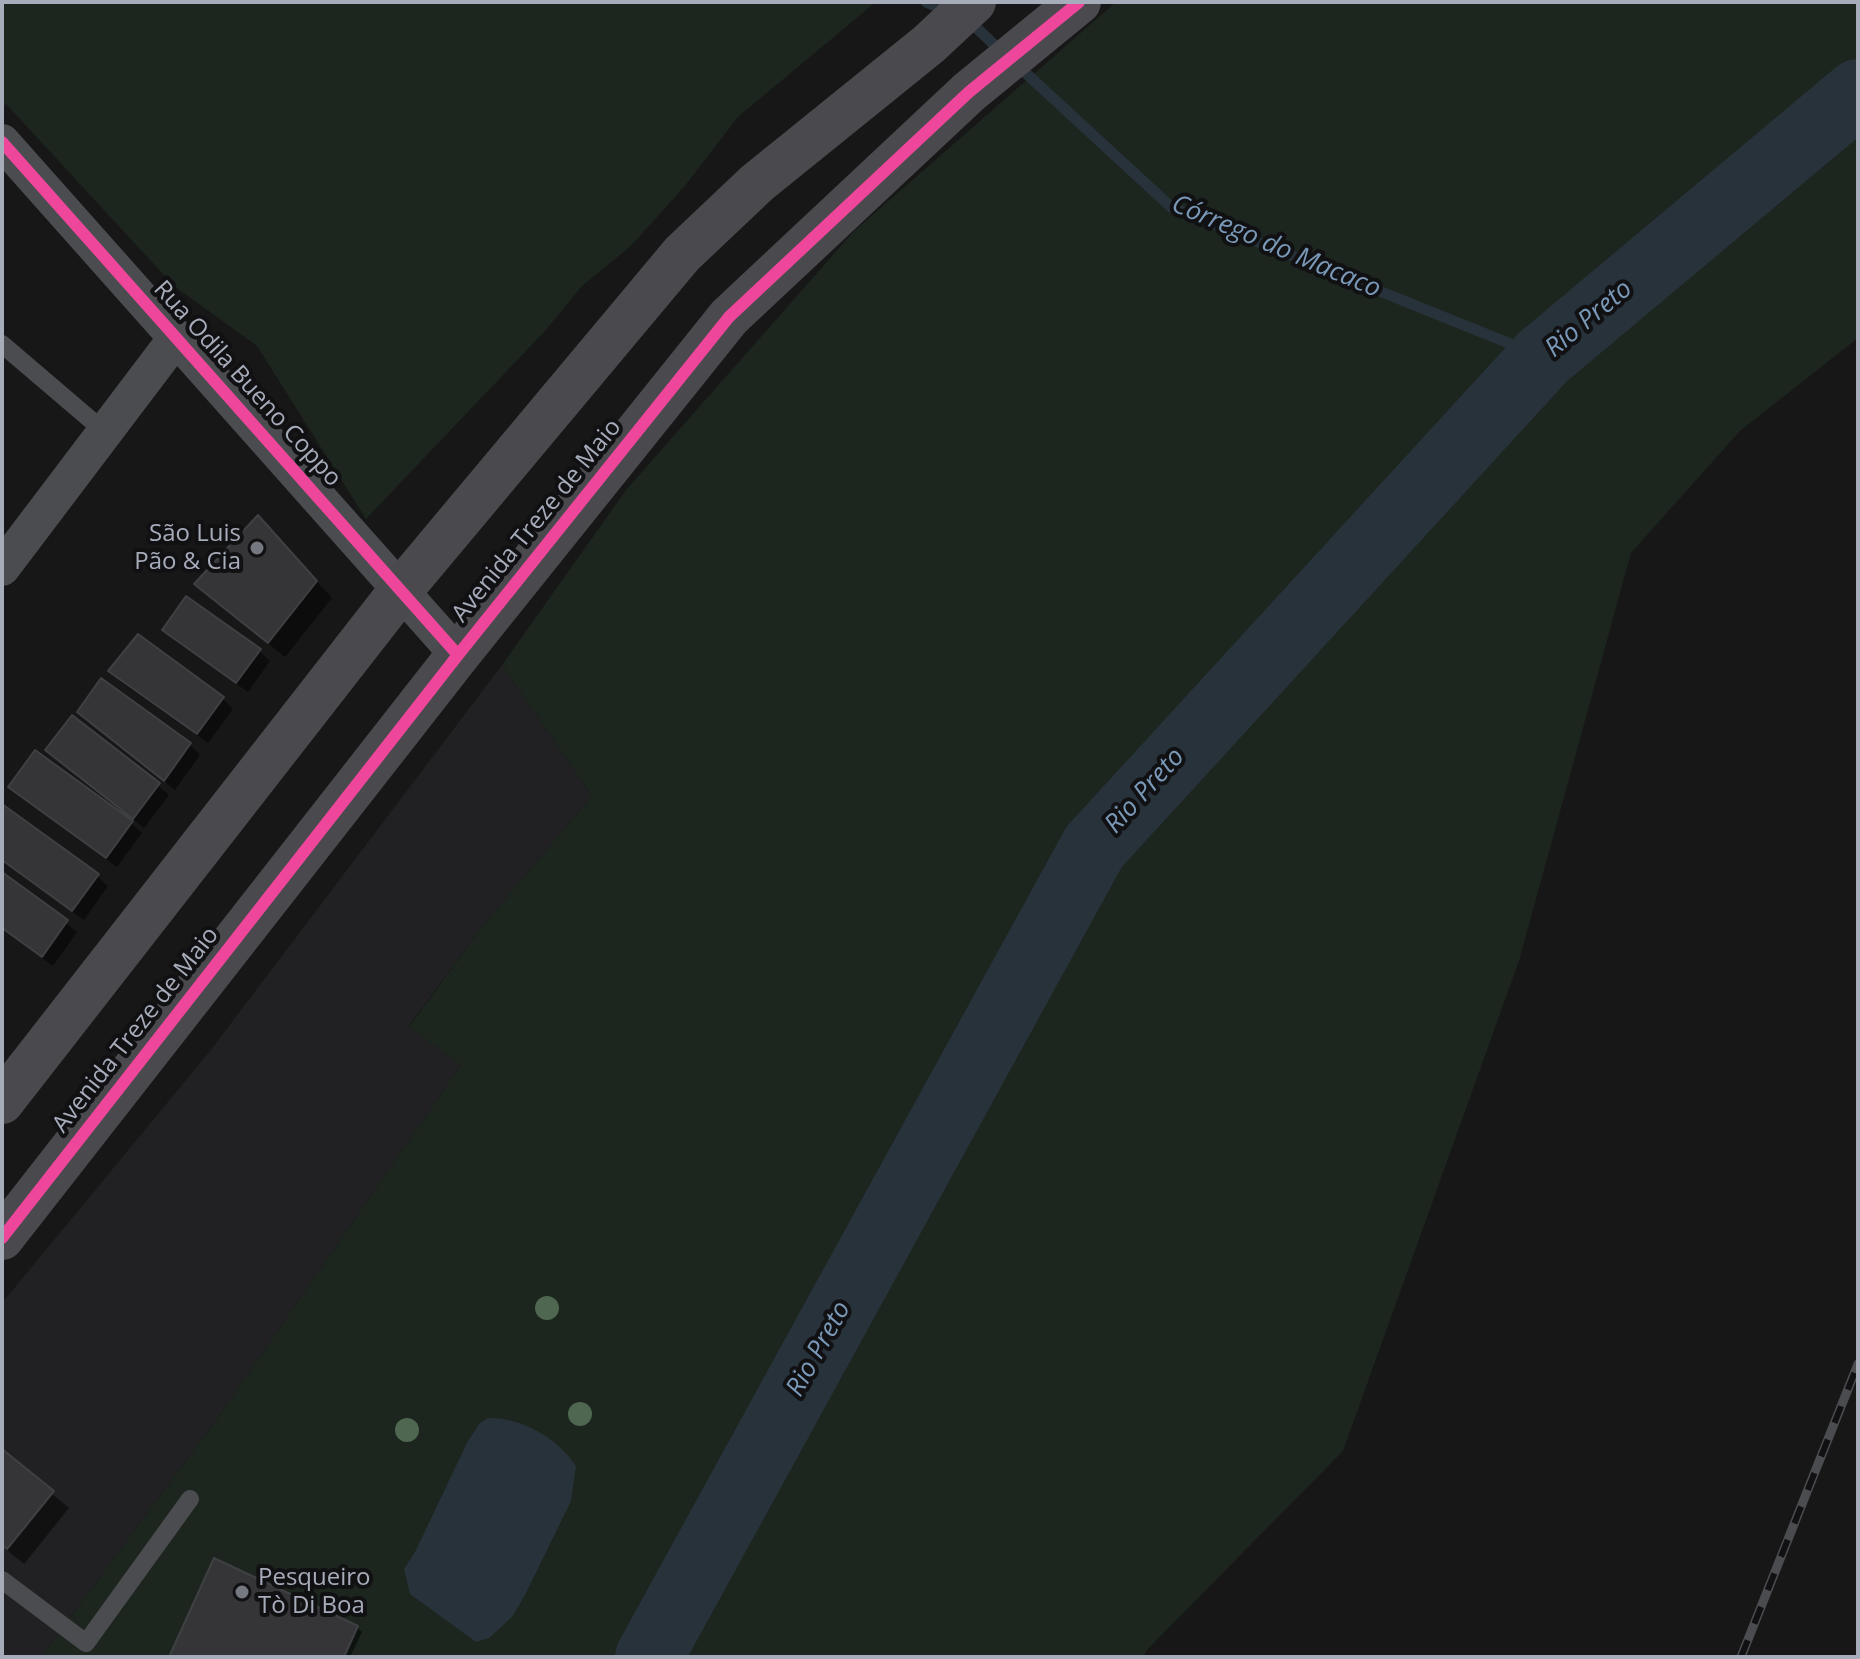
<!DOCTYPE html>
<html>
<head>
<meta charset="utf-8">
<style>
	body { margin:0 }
	#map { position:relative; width:1860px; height:1659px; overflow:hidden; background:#171717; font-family:"Open Sans",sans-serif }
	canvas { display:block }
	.frame { position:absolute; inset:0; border:4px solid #a7acba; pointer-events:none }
</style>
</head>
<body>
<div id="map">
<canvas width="1860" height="1659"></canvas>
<div class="frame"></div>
</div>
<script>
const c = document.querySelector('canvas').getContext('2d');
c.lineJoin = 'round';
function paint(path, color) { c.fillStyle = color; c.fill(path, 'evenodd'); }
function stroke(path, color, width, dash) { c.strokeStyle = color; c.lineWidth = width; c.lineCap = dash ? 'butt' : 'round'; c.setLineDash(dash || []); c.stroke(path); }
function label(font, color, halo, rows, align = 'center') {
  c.font = font + ' "Open Sans",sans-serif'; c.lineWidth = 8; c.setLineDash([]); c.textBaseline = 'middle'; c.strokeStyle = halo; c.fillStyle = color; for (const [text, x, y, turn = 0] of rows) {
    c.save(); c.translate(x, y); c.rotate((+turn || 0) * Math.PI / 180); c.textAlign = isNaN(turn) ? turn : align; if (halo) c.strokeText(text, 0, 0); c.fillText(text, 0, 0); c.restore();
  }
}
paint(new Path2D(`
	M502,665L592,796L481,928L409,1026L461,1065L217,1419L41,1657H2V1303L210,1051Z`), '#212123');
paint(new Path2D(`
	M2,2H876L738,117L684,187L630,247L582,286L545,331L366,519L257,346L174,286L6,104L2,105Z
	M1116,2H1858V338L1740,431L1631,553L1519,961L1343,1451L1146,1651L1144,1657H41L217,1419L461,1065L409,1027L481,928L592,796L502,665L626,490L854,231Z`), '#1c251e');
paint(new Path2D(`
	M488,1418C523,1418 556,1437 576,1466L571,1501L525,1595L512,1617L489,1638L476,1642L410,1594L404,1569L415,1552L467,1443L479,1424Z`), '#28323a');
paint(new Path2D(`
	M274,534L332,598L285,657L213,599L197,584Z
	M164,630L259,651L270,661L248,692L175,641Z
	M111,671L223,699L233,709L208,743L121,682Z
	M72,717L169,795L144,828L48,750Z
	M90,722L189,744L200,755L175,790Z
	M11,787L131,823L142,833L117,867L21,797Z
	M2,806L97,876L108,886L84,920L2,861Z
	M2,874L77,932L53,966L2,929Z
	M2,1452L69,1508L24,1564L2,1546Z
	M357,1627L362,1632L350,1657H171Z`), '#0007');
stroke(new Path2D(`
	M926,2L947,11
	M967,19L1004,54
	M1017,65L1171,207L1543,357`), '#28323a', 11);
stroke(new Path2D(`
	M649,1657L1094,847L1543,357L1858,93`), '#28323a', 68);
const building = new Path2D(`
	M258,515L317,581L268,643L194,584Z
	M186,596L261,649L236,683L162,630Z
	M138,634L224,697L197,734L108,671Z
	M101,678L191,743L164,781L77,712Z
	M72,715L160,783L133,819L45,750Z
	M35,750L133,821L106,858L8,787Z
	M2,804L99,874L72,911L2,860Z
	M2,872L68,920L42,957L2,928Z
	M2,1449L54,1491L7,1549L2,1545Z
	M214,1558L358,1626L344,1657H169Z`);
paint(building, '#353537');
stroke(building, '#3f4044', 2);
stroke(new Path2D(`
	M2,344L105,432
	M2,1580L86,1643L190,1499`), '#4b4c50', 18);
stroke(new Path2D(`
	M2,142L458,655
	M2,568L176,338`), '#4b4c50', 36);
stroke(new Path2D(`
	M2,1102L401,590L682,254L757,183L929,44L974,2
	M2,1238L458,655L729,317L969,92L1079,2`), '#4a4a4e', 44);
const rail = new Path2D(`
	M1741,1657L1858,1364`);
stroke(rail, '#4b4c4f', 9);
stroke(rail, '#111113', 6, [18]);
stroke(new Path2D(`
	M2,142L458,655
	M2,1238L458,655L729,317L969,92L1079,2`), '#ed469a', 12);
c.fillStyle = '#4f6651';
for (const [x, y] of [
	[547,1308],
	[580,1414],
	[407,1430]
]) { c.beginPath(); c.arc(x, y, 12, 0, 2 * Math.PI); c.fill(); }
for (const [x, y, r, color] of [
	[257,548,8,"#757881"],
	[242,1592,8,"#757881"]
]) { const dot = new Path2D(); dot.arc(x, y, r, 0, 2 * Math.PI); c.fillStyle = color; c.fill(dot); stroke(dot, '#111113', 3); }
label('24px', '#a7acba', '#111113', [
	["Rua Odila Bueno Coppo",247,384,48],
	["Avenida Treze de Maio",537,521,-51],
	["Avenida Treze de Maio",136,1030,-52]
]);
label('24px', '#a7acba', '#111113', [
	["São Luis",241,534],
	["Pão & Cia",241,562],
	["Pesqueiro",258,1578,"left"],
	["Tò Di Boa",258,1606,"left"]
], 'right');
label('italic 26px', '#7a99b8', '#111113', [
	["Córrego do Macaco",1276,247,23],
	["Rio Preto",1589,319,-40],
	["Rio Preto",1145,791,-48],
	["Rio Preto",819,1349,-61]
]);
</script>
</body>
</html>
